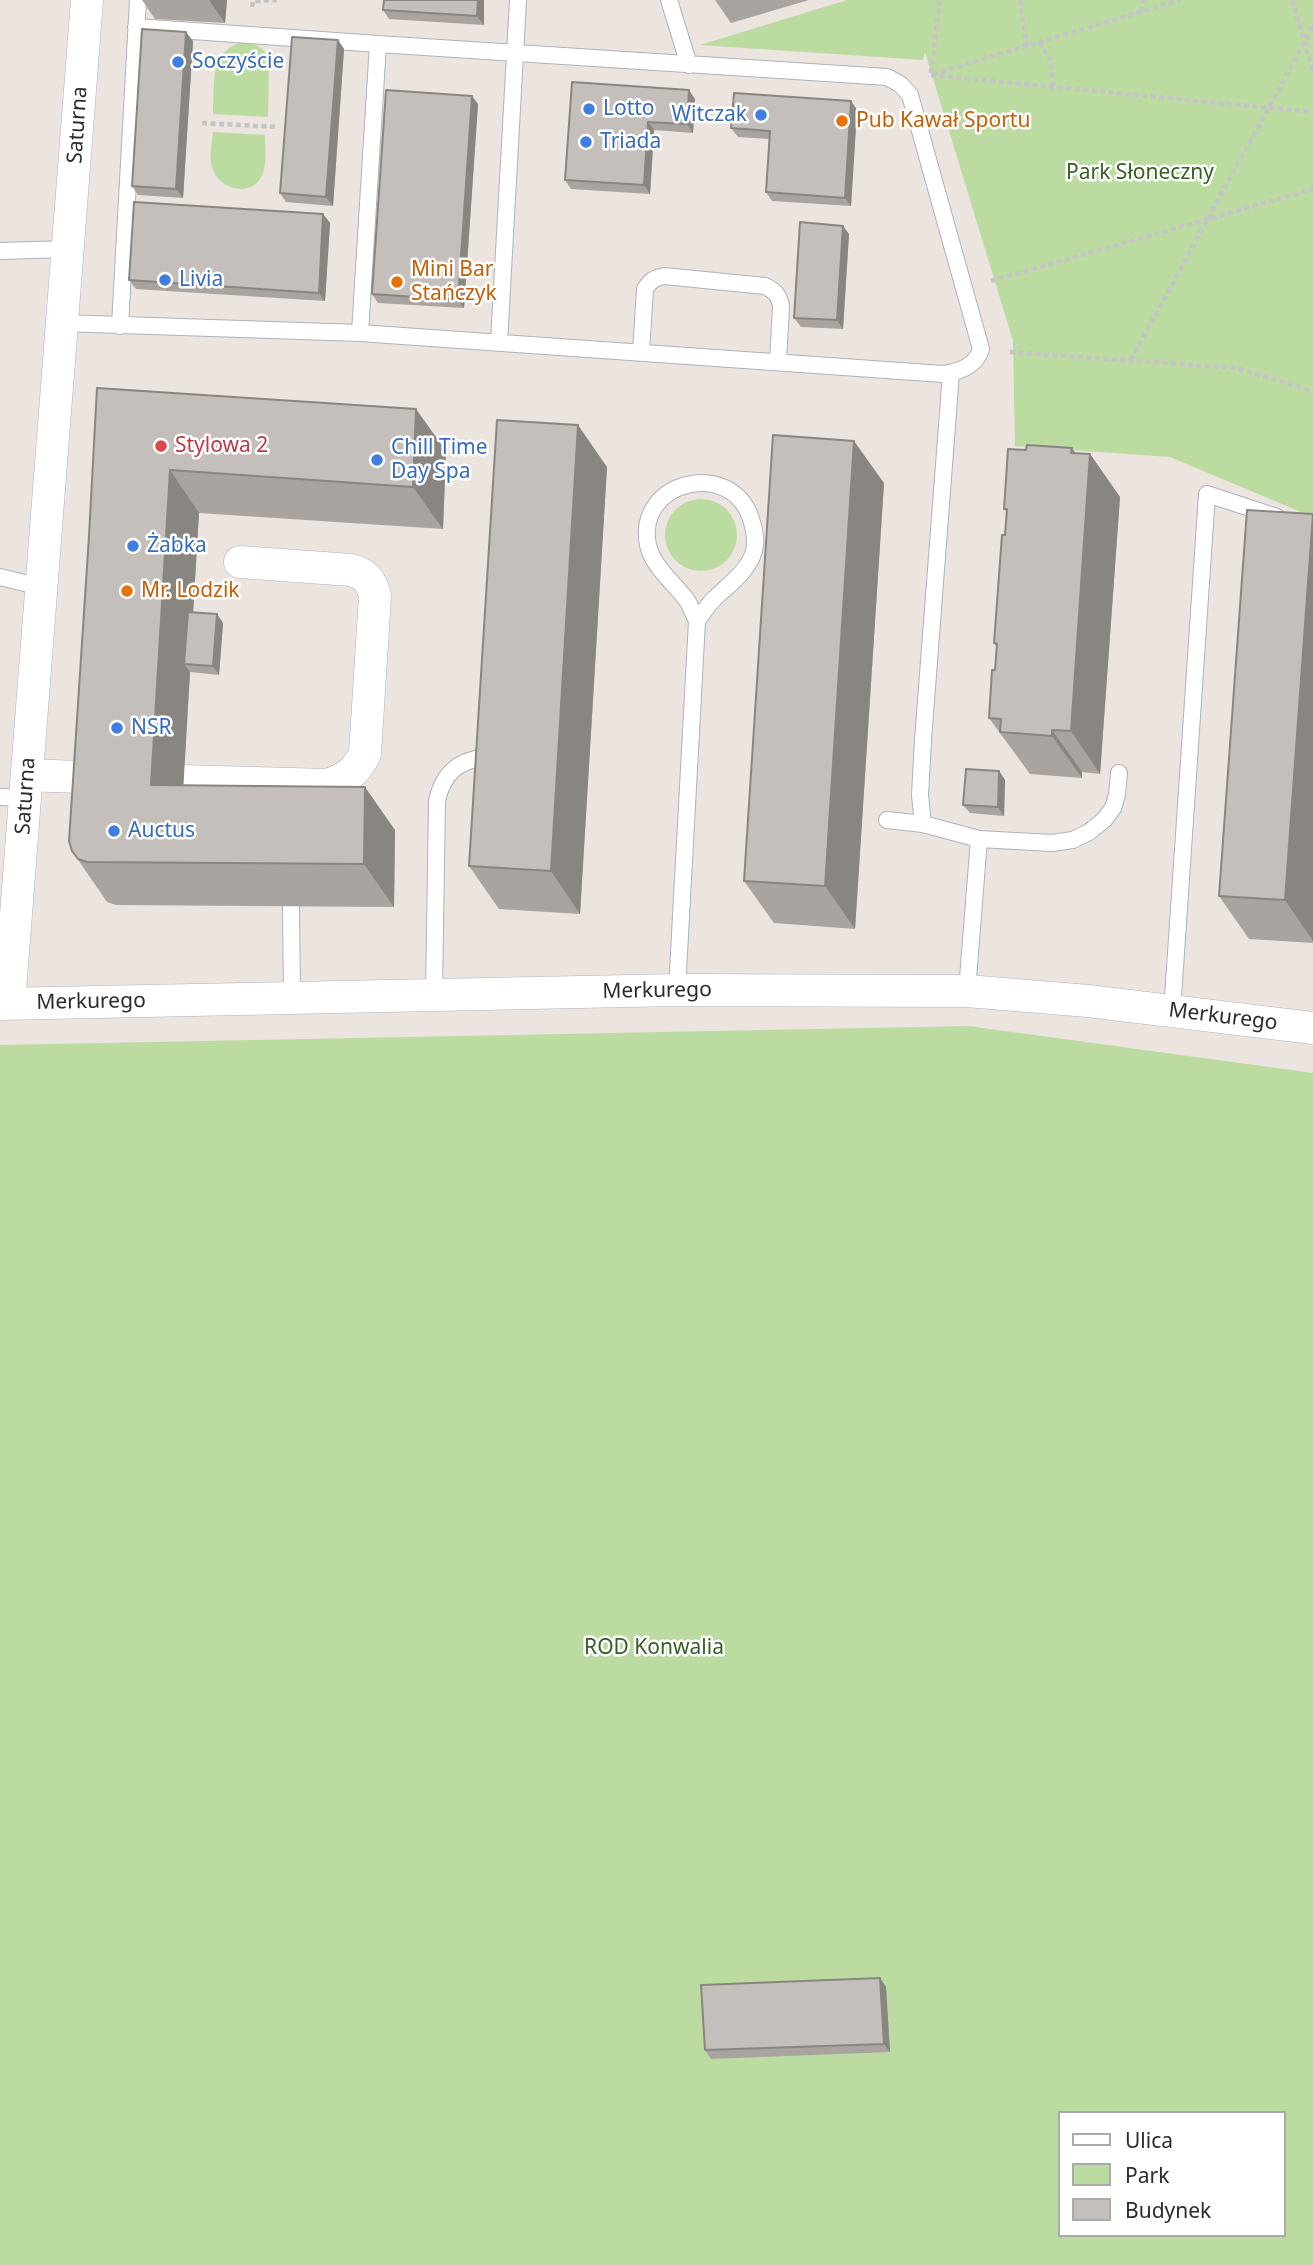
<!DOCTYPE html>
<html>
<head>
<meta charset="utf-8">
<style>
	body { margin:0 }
	#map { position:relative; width:1313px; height:2265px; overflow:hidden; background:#ebe4df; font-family:"Noto Sans",sans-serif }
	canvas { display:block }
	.legend { position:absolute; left:1058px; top:2111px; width:228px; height:126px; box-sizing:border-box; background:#fff; border:2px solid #aaa; margin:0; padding:9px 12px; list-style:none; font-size:21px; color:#2b2b2b }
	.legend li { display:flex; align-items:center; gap:14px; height:35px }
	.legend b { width:35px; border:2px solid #aaa }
</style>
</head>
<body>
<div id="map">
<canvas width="1313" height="2265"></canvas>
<ul class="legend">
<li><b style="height:9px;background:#fff"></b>Ulica</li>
<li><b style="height:19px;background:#bcdba1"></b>Park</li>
<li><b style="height:19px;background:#c4bfba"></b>Budynek</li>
</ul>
</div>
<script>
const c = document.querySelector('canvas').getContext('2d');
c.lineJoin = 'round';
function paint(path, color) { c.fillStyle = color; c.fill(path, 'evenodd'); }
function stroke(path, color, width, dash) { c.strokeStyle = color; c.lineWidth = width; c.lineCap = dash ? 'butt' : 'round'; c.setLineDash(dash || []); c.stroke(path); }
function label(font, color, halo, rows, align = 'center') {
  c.font = font + ' "Noto Sans",sans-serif'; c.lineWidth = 5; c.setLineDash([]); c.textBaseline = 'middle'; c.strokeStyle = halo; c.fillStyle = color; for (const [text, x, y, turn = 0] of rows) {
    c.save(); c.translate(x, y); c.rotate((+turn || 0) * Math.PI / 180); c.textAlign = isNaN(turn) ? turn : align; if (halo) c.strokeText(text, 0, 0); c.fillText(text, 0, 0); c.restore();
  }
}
paint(new Path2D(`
	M847,0H1313V517L1170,457L1015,446L1013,341L925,52L923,60L700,45Z
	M246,41C257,45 264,48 269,59L268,117L213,114C215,82 208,50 246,41Z
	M213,132L265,135C265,147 267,161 263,173C254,198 221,191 213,170C208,158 212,144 213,132Z
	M665 535a36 36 0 1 1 72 0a36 36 0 1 1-72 0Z
	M968,1026L1313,1073V2265H0V1045ZM1059,2113H1283V2235H1059Z`), '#bcdba1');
const service = new Path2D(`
	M669,0L689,65
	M136,27L378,44
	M0,251L68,249
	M62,323L360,333L943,374C959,372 976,366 981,349L910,95L900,84L887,77L378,44L360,333
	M120,326L138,0
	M499,342L518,0
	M641,352L645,289C650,281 654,278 664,276L765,286C775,291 779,295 781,306L778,362
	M0,577L41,587
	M0,797L26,798
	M887,820L923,824L979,839L1052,843L1073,840L1089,832L1104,820L1113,808L1117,795L1119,773
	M923,824L920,795L923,740L951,373
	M291,906L292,997
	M677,990L697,621C694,615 691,608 688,602C675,583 653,568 648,545C635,480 732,458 751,519C754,529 757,540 754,551C748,572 728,585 713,600C707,606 702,614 697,621
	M967,991L979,839
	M434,994L437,801C444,768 465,756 498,757
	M1172,1012L1207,494L1277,517`);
const minor = new Path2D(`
	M27,775L106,778
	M183,781L327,785C346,779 356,772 365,754L375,596C371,580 366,574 351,570L240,562
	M0,1004L677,990L967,991L1088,1001L1313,1028
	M9,1004L87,0`);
stroke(service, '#afb2ba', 18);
stroke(minor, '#afb2ba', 33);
stroke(new Path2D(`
	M1020,0L1027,45
	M1292,0L1313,71
	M252,7L253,1L277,0
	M1141,12L1143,0
	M1039,42L1051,61L1053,86
	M931,73L940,0
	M933,74L1180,0
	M931,75L1313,112
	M202,123L278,127
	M991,281L1313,189
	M1010,352L1236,368L1313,391
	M1131,360L1313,26`), '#c4c4c4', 4.5, [5, 3.5]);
stroke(service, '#fff', 16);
stroke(minor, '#fff', 32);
paint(new Path2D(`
	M142,0H227L225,23L155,19Z
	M384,0H484V25L389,19L383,10Z
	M715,0H809L731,23Z
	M338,40L344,49L333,206L286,202L280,193Z
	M193,41L183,198L138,195L132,186Z
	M572,82L695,99L693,133L654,130L650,194L571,189L565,180Z
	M851,101L857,110L851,206L772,201L766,192L769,139L738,137L731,128Z
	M478,104L464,308L378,303L372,294Z
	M323,214L330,223L325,301L136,289L129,280Z
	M849,234L843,329L801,327L794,318Z
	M97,388L446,451L443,529L199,513L193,613L223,623L219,675L190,672L183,785L395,830L394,907L116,905L107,902L72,851Z
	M1076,453L1090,454L1120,497L1100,774L1082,772V778L1030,774L989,718L995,670L997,647L994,643L1007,513L1004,509Z
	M607,467L580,914L499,909L469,866Z
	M884,483L855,929L774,923L744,881Z
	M1313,515V943L1249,939L1219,896Z
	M999,771L1005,780L1004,816L970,813L963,805Z
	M880,1978L886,1987L890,2052L711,2059L705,2050Z`), '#a9a4a0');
paint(new Path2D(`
	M209,0H227L225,23Z
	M478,0H484V25L477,16Z
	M186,32L193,41L183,198L176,189Z
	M338,40L344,49L333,206L326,197Z
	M689,90L695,99L693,133L687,124Z
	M472,96L478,104L464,308L458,300Z
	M851,101L857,110L851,206L845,198Z
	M648,122L654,130L650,194L644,185Z
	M323,214L330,223L325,301L319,293Z
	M843,226L849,234L843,329L837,320Z
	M416,409L446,451L443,529L413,487Z
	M578,425L607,467L580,914L551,871Z
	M854,441L884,483L855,929L825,886Z
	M1072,448L1089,472L1090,454L1120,497L1100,774L1071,731Z
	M170,470L199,513L190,664H184L190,672L181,827L151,785Z
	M1313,515V941L1285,900Z
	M217,614L223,623L219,675L213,666Z
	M1052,730L1082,772V778L1052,736Z
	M999,771L1005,780L1004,816L998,807Z
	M365,787L395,830L394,907L364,864Z
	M880,1978L886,1987L890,2052L884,2044Z`), '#898682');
const building = new Path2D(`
	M384,0H478L477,16L383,10Z
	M142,29L186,32L176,189L132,186Z
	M292,37L338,40L326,197L280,193Z
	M572,82L689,90L687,124L648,122L644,185L565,180Z
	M386,90L472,96L458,300L372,294Z
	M734,93L851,101L845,198L766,192L770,131L731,128Z
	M134,202L323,214L319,293L129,280Z
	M800,222L843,226L837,320L794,318Z
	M97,388L416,409L413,487L170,470L151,785L365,787L364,864L87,862L78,859L72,851L69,841L89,536Z
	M497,420L578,425L551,871L469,866Z
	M773,435L854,441L825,886L744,881Z
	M1027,445L1072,448L1071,453L1090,454L1071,731L1052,730V736L1000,732L1001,719L989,718L992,670H995L997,644L994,643L1002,535H1005L1007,509H1004L1008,449L1026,450Z
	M1247,510L1313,514L1285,900L1219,896Z
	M188,612L217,614L213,666L184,664Z
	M966,769L999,771L998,807L963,805Z
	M880,1978L884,2044L705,2050L701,1985Z`);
paint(building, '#c4bfba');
stroke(building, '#898682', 2);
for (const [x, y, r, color] of [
	[178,62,7,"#3f7fe0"],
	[589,109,7,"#3f7fe0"],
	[761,115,7,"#3f7fe0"],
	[842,121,7,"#e8710a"],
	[586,142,7,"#3f7fe0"],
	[165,280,7,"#3f7fe0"],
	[397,282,7,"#e8710a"],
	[161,446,7,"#e0444e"],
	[377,460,7,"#3f7fe0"],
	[133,546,7,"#3f7fe0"],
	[127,591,7,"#e8710a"],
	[117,728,7,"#3f7fe0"],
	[114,831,7,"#3f7fe0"]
]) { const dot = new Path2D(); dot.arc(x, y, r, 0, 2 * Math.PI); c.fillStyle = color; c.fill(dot); stroke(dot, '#fff', 2.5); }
label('21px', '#366cbe', '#fff', [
	["Soczyście",192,62],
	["Lotto",603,109],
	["Witczak",747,115,"right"],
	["Triada",600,142],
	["Livia",179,280],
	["Chill Time",391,448],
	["Day Spa",391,472],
	["Żabka",147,546],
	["NSR",131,728],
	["Auctus",128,831]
], 'left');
label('21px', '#c56008', '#fff', [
	["Pub Kawał Sportu",856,121],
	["Mini Bar",411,270],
	["Stańczyk",411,294],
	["Mr. Lodzik",141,591]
], 'left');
label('21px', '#2b2b2b', '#fff', [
	["Saturna",78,125,-86],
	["Saturna",26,796,-86],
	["Merkurego",657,991,-1],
	["Merkurego",91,1002,-1],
	["Merkurego",1223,1017,7]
]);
label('21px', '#366023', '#fff', [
	["Park Słoneczny",1140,173],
	["ROD Konwalia",654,1648]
]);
label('21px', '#be3a42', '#fff', [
	["Stylowa 2",175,446]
], 'left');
</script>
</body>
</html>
